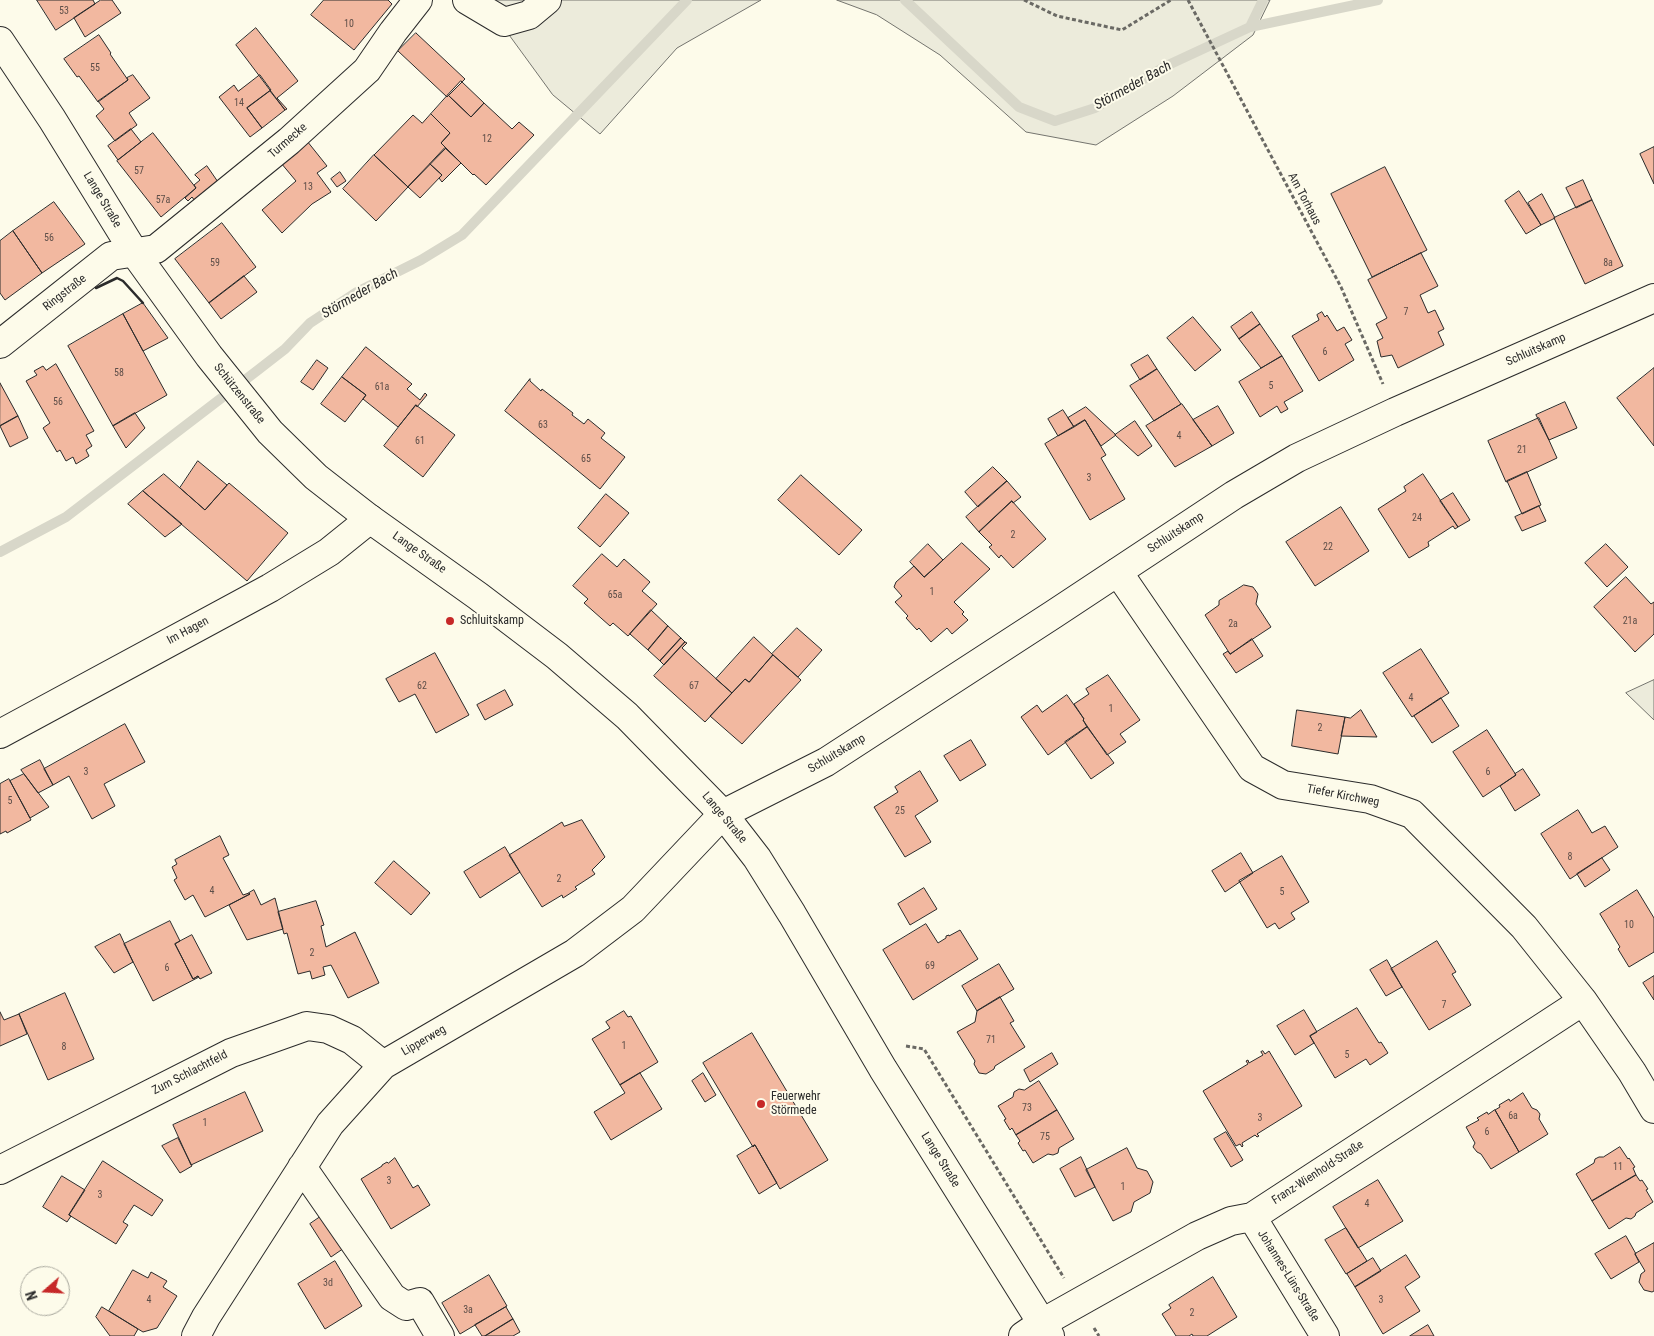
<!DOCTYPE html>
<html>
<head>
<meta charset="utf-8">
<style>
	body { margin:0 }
	#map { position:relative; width:1654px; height:1336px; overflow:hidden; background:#fdfbea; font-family:"Roboto Condensed",sans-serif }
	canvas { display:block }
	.north { position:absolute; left:20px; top:1266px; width:50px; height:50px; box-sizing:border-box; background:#fdfbea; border:1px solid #a9a89e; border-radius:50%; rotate:251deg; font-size:14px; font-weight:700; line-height:20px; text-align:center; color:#2b2b2b }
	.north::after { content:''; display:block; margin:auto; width:18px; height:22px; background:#c62828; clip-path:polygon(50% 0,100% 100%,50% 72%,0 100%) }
</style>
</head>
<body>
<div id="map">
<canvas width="1654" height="1336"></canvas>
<div class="north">N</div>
</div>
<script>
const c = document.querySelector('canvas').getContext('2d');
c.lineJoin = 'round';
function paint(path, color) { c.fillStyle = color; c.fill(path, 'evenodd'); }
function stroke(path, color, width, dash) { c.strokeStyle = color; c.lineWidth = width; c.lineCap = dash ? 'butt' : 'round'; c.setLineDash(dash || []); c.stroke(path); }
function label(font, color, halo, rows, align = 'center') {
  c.font = font + ' "Roboto Condensed",sans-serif'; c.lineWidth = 4; c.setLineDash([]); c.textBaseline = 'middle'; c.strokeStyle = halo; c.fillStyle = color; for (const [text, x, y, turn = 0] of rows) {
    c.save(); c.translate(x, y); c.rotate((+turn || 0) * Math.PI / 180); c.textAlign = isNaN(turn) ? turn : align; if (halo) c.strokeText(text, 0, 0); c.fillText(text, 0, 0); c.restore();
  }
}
const green = new Path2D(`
	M484,0H761L677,48L600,134L553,95Z
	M837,0H1270L1253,35L1173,96L1096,145L1026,132L940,55L877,15Z
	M1654,680V720L1626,693Z`);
paint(green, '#ecebdb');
stroke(green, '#74746e', 1);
stroke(new Path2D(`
	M905,0L1019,107L1055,121L1095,108L1166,66L1250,27L1263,0
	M1250,27L1378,0
	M0,552L66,517L258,370L285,349L310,323L357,292L421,260L462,235L687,0`), '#d8d7c9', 10);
const building = new Path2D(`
	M37,0H93L95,4L56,30Z
	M101,0H112L121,13L85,37L74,18Z
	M324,0H388L392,4L354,50L311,15Z
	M256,28L298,81L277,98L287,109L285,110L236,45Z
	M416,33L465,79L447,97L398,51Z
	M99,35L111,53L110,54L128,80L98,102L79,76L77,77L64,59Z
	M133,75L150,98L129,113L137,125L115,141L96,116L104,109L98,101L128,80L127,78Z
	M260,75L271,90L247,108L262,128L250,137L219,97L234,85L238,91Z
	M461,81L484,103L471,117L448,95Z
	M270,91L285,110L262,128L247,108Z
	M448,95L471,117L484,103L512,129L519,122L534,135L486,185L474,174L473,175L441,143L450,133L431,114Z
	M431,114L450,133L441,143L446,148L408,187L374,155L413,115L422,123Z
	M131,129L141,142L118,160L108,146Z
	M153,133L196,188L161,217L117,161Z
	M307,141L327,166L317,173L331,192L312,204L282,233L262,210L296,181L281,163Z
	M1654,147V184L1640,154Z
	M445,148L461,163L442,182L439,178L442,175L430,164Z
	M374,155L408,187L376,221L343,189Z
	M430,164L442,175L420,198L408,187Z
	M207,166L218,182L195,201L192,197L188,201L185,198L196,188L194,185L200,180L195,175Z
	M1385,167L1427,250L1372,277L1331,194Z
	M340,172L346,181L337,187L331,179Z
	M1583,180L1592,200L1576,208L1566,188Z
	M1519,191L1541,225L1526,234L1505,201Z
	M1542,194L1555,218L1541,225L1528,203Z
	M1592,200L1623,266L1585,284L1554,218Z
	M54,202L85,244L42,273L13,231Z
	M222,223L256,267L209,303L175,259Z
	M13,231L42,273L5,300L0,293V241Z
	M1421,253L1438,286L1420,295L1428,313L1435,310L1444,329L1438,332L1444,345L1398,368L1392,355L1381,357L1377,341L1383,338L1376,324L1387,318L1368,280Z
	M244,276L257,292L221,319L209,303Z
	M143,303L168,338L143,351L123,314Z
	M1252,312L1260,324L1239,339L1231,327Z
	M1322,312L1325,317L1327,315L1337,331L1344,327L1352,340L1345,344L1354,360L1319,381L1292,336L1319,320L1317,315Z
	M123,314L167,395L113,426L68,346Z
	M1193,317L1221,350L1195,371L1167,338Z
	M1260,324L1282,356L1261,368L1239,339Z
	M366,347L412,384L407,389L420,400L425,393L427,395L417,407L416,405L398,427L363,399L366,395L342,377Z
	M1148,355L1157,369L1140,380L1131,365Z
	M1282,356L1303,391L1284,402L1288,409L1281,413L1277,406L1260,417L1239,382Z
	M317,360L328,368L313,390L301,382Z
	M56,364L94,431L86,435L92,446L86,450L89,456L76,464L73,457L66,461L60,450L57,452L43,428L50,423L26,381L37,375L34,371L43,366L46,370Z
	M1654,368V446L1617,398Z
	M1157,369L1181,404L1154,421L1130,386Z
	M342,377L366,395L345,422L321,404Z
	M530,379V381L541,391L542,389L573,413L572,415L584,424L588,419L605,433L601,438L625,457L600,489L505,411Z
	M0,383L18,416L0,426Z
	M1565,402L1577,428L1549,440L1536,415Z
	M1182,404L1212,446L1175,467L1146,426Z
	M416,405L455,435L423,477L384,446Z
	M1218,406L1234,433L1212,446L1193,420Z
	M1086,407L1116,435L1101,446L1085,420L1074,427L1068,418Z
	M1063,410L1074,427L1058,436L1048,419Z
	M135,413L145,428L126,448L113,426Z
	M18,416L28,438L10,447L0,426Z
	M1539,418L1557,458L1506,482L1488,441Z
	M1085,420L1106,455L1101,458L1125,499L1090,520L1045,444Z
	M1135,421L1152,446L1138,456L1115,435Z
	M198,461L227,485L205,510L180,488Z
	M993,467L1007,481L978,507L965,492Z
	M1527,472L1541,505L1522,514L1507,481Z
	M164,474L205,510L229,483L288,533L247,581L143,491Z
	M1423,474L1458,527L1455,529L1453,526L1428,542L1429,546L1409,558L1378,509L1406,491L1404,487Z
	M801,475L862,530L839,555L778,500Z
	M1007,481L1021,497L1013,503L1012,501L979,532L966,517Z
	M143,491L182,524L165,537L128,504Z
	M1453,493L1470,520L1458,527L1440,501Z
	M606,494L629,513L600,547L578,528Z
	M1012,501L1046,539L1013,568L1001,555L999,558L989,547L992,545L979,532Z
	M1539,506L1546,521L1522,531L1515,517Z
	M1341,507L1369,551L1315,586L1286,542Z
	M962,543L990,569L954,602L964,612L962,614L968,620L952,634L947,628L931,642L919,628L917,630L906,618L908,616L895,602L902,596L894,587L896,582L914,566L924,577Z
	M928,544L943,560L924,577L910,562Z
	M1606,544L1628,567L1607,587L1585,563Z
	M602,554L617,567L624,559L650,582L642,591L657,604L628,636L613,623L610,626L584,603L588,599L573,586Z
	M1626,577L1651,604L1654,602V634L1635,652L1594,607Z
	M1244,585L1253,587L1258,594L1256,604L1271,627L1230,654L1205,615L1219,605V601Z
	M651,610L668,626L648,650L630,634Z
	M668,626L681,638L660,661L648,650Z
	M797,628L822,650L798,677L772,654Z
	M754,637L773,655L749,682L745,679L732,693L716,679Z
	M681,638L685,642L664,665L660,661Z
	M1252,639L1263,656L1236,673L1223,654L1228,651L1230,654Z
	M685,642L687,643L682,648L732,693L705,722L654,676Z
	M1421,649L1449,693L1412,717L1383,673Z
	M435,653L469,715L436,733L415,694L399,702L386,679Z
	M773,655L801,680L742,744L710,716L745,679L749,682Z
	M1108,675L1140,720L1120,734L1126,742L1107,755L1083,720L1084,719L1074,704L1089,694L1086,689Z
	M505,690L513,705L485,720L477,705Z
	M1067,695L1084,719L1083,720L1087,727L1048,755L1021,717L1037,705L1042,712Z
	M1441,698L1459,726L1432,743L1414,716Z
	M1297,710L1345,717L1338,754L1292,746Z
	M1361,710L1377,737L1341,736L1345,717L1350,718Z
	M125,724L145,762L104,784L115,806L92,819L69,776L53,785L44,769Z
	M1087,727L1114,763L1091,779L1065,742Z
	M1487,730L1516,775L1483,797L1453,752Z
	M971,740L986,765L960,781L944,756Z
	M40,760L53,785L38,793L21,770Z
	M1523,769L1540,795L1515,811L1500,786L1516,775L1515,774Z
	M920,771L938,801L915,816L931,842L905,857L874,807L898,792L895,787Z
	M24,774L49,807L30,818L10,781Z
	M9,779L31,820L7,833L6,831L0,834V784Z
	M1578,810L1592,833L1605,826L1618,847L1570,879L1541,834Z
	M582,820L605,857L592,870L595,874L575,887L577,889L563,898L562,895L542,907L509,855L562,822L564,826Z
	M220,836L229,855L223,858L243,895L249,893L250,894L205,917L193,895L185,900L174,880L177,878L172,867L177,864L175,860Z
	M505,847L520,872L480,898L464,872Z
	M1241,853L1253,873L1225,892L1212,871Z
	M1282,856L1309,902L1291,913L1295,919L1279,929L1275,923L1267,928L1239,881Z
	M1602,858L1610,870L1585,887L1577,874Z
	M394,861L430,893L411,915L375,883Z
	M924,888L937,909L910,925L898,904Z
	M254,890L261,905L275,898L283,929L247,940L229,905L250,894L249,893Z
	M1637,890L1654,918V952L1629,967L1618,949L1620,947L1600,914Z
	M316,901L324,925L321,926L326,947L355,932L379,983L348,998L331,965L323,967L325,975L312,979L310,971L298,974L287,933L284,934L278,912Z
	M170,921L180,941L175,944L193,979L198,976L199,977L153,1001L124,944Z
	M926,924L938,943L946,938V936L949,935V936L960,930L978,959L913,1000L883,950Z
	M120,934L133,962L114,973L95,947Z
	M192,935L212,973L200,979L198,976L193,979L175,944Z
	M1437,941L1456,972L1452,974L1471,1005L1429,1030L1391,969Z
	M1387,960L1402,987L1386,996L1370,970Z
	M999,964L1014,989L977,1011L962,986Z
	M1654,976V1000L1643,983Z
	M65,993L94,1059L48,1080L19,1014Z
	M1000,997L1014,1021L1010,1023L1025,1047L995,1066L994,1069L986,1074L979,1073L974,1064L975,1061L957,1032L975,1022L977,1011Z
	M1357,1008L1379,1043L1381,1042L1388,1053L1370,1065L1366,1059L1335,1078L1310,1036Z
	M1304,1010L1317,1032L1310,1036L1314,1043L1295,1055L1277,1026Z
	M624,1011L628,1017L631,1016L658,1062L620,1085L592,1039L610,1028L606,1022Z
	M0,1012L4,1020L19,1014L27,1034L0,1046Z
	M752,1033L828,1160L780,1189L755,1145L753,1147L703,1063Z
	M1263,1051L1265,1054L1269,1051L1302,1106L1257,1134L1259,1136L1257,1137L1255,1135L1242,1143L1243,1146L1242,1147L1240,1144L1236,1146L1203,1091L1248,1064L1246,1061L1248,1060L1249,1063L1263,1055L1261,1052Z
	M1052,1053L1058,1064L1030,1082L1024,1070Z
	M640,1073L662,1109L611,1140L594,1112L625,1093L620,1085Z
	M703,1073L716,1095L705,1102L692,1081Z
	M1039,1081L1057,1110L1016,1135L1012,1128L1010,1130L1004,1120L1006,1119L998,1106L1013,1097L1014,1092L1019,1089L1024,1090Z
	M245,1092L263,1131L191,1165L173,1125Z
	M1523,1093L1532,1108L1537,1110L1540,1114L1539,1119L1548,1134L1519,1152L1495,1110L1500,1107L1499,1105L1509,1099L1510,1101Z
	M1057,1110L1074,1139L1059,1148L1058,1153L1053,1155L1048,1154L1033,1163L1025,1150L1023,1151L1018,1143L1020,1141L1016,1135Z
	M1495,1110L1519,1152L1491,1169L1481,1154L1477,1152L1473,1147L1475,1143L1466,1127L1479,1120L1477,1118L1487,1112L1488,1114Z
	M1226,1132L1243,1160L1231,1167L1214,1139Z
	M178,1138L192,1166L180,1173L162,1146Z
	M755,1145L777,1183L759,1194L737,1156Z
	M1620,1147L1628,1159L1629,1158L1635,1167L1633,1168L1636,1175L1592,1201L1576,1174L1594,1163L1595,1159L1599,1157H1603Z
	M1127,1148L1137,1168L1147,1171L1153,1182L1150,1193L1134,1202L1131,1212L1113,1221L1086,1170Z
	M1081,1157L1095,1187L1075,1197L1060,1169Z
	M395,1158L413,1188L418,1185L430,1205L391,1229L361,1179L382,1166V1165L387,1162L388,1163Z
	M103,1161L163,1200L152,1216L134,1205L123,1222L128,1225L116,1244L69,1215Z
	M1636,1175L1640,1181L1642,1180L1648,1189L1646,1190L1653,1202L1636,1213L1635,1216L1631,1219L1626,1218L1609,1229L1592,1201Z
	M62,1176L85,1190L69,1215L71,1216L67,1222L43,1207Z
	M1378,1180L1403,1221L1358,1248L1333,1207Z
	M326,1213L347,1246L331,1257L310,1224Z
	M1346,1228L1367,1261L1346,1274L1325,1240Z
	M1626,1236L1636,1254H1635L1639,1262L1611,1279L1595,1254Z
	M1654,1243V1291L1652,1292L1644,1290L1639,1282L1641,1274L1645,1271L1635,1254Z
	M1406,1255L1420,1277L1405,1287L1420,1311L1383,1334L1355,1287Z
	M1373,1258L1381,1271L1355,1287L1347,1274Z
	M335,1261L362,1306L325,1329L298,1284Z
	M133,1270L148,1278L151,1272L167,1281L163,1287L177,1296L157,1328L143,1332L109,1311Z
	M489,1275L507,1306L460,1334L442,1303Z
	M1213,1277L1237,1317L1207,1336H1193L1192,1334L1189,1336H1176L1162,1314L1171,1308L1169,1305Z
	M102,1307L138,1329L134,1336H110L96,1317Z
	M506,1307L513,1319L485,1336H482L475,1325Z
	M513,1319L520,1332L513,1336H485Z
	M1428,1325L1434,1336H1410Z`);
paint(building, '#f2b8a0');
stroke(building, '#2b2b2b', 1);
const minor = new Path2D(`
	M467,0L504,22L529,15L547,0
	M0,344L111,256L156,249L289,141L367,70L393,32L418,0
	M1118,572L1252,768L1283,785L1370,799L1412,814L1524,927L1583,1001L1632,1072L1654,1109
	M0,734L270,588L329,552L370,519
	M302,1167L392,1297L406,1306L420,1302L440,1336
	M0,1170L231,1053L307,1026L328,1029L352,1040L383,1065
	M1252,1217L1325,1336
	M196,1336L206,1317L330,1124L383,1065L575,953L633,909L723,814
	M1023,1336L1042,1323L1197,1236L1231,1221L1252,1217L1583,1001`);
const major = new Path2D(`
	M0,41L52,119L134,252L209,356L270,432L316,477L370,519L478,596L557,656L627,716L723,814L757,858L792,914L883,1069L1050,1336
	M723,814L826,762L1054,614L1234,495L1297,458L1395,412L1654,298`);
stroke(minor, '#2b2b2b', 30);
stroke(major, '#2b2b2b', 30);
stroke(new Path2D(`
	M1024,0L1057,16L1122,30L1171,0
	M1188,0L1341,287L1383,384
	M906,1046L924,1049L1064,1278
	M1094,1328L1099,1336`), '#6a6964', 3, [4, 2.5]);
stroke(minor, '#fdfbea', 28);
stroke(major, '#fdfbea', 28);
stroke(new Path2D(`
	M96,288L117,278L123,281L143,303`), '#2b2b2b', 2.5);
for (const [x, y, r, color] of [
	[450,621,5,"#c62828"],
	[761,1104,5,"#c62828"]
]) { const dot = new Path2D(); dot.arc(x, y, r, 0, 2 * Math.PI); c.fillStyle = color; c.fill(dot); stroke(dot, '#fdfbea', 2); }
label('10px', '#5d4e48', null, [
	["53",64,11],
	["10",349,24],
	["55",95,68],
	["14",239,103],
	["12",487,139],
	["57",139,171],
	["13",308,187],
	["57a",163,200],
	["56",49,238],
	["59",215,263],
	["8a",1608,263],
	["7",1406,312],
	["6",1325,352],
	["58",119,373],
	["5",1271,386],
	["61a",382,387],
	["56",58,402],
	["63",543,425],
	["4",1179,436],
	["61",420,441],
	["21",1522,450],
	["65",586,459],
	["3",1089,478],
	["24",1417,518],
	["2",1013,535],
	["22",1328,547],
	["1",932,592],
	["65a",615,595],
	["21a",1630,621],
	["2a",1233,624],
	["62",422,686],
	["67",694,686],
	["4",1411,698],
	["1",1111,709],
	["2",1320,728],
	["3",86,772],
	["6",1488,772],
	["5",10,801],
	["25",900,811],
	["8",1570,857],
	["2",559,879],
	["4",212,891],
	["5",1282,892],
	["10",1629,925],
	["2",312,953],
	["69",930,966],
	["6",167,968],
	["7",1444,1005],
	["71",991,1040],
	["1",624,1046],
	["8",64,1047],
	["5",1347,1055],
	["73",1027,1108],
	["6a",1513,1116],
	["3",1260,1118],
	["1",205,1123],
	["6",1487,1132],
	["75",1045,1137],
	["11",1618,1167],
	["3",389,1181],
	["1",1123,1187],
	["3",100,1195],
	["4",1367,1204],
	["3d",328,1283],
	["4",149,1300],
	["3",1381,1300],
	["3a",468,1310],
	["2",1192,1313]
]);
label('12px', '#2b2b2b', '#fdfbea', [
	["Turmecke",288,141,-41],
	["Am Torhaus",1304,199,62],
	["Lange Straße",102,200,59],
	["Ringstraße",65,293,-38],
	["Schluitskamp",1536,350,-24],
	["Schützenstraße",239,394,51],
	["Schluitskamp",1176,533,-33],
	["Lange Straße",419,553,35],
	["Im Hagen",188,631,-28],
	["Schluitskamp",837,754,-31],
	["Tiefer Kirchweg",1343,796,11],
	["Lange Straße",724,818,50],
	["Lipperweg",424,1041,-30],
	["Zum Schlachtfeld",190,1073,-27],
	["Lange Straße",940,1160,58],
	["Franz-Wienhold-Straße",1318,1173,-33],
	["Johannes-Lüns-Straße",1288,1276,58]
]);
label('12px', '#2b2b2b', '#fdfbea', [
	["Schluitskamp",460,621],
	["Feuerwehr",771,1097],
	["Störmede",771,1111]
], 'left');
label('italic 14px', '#2b2b2b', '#fdfbea', [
	["Störmeder Bach",1133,86,-29],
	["Störmeder Bach",360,294,-30]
]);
</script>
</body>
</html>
